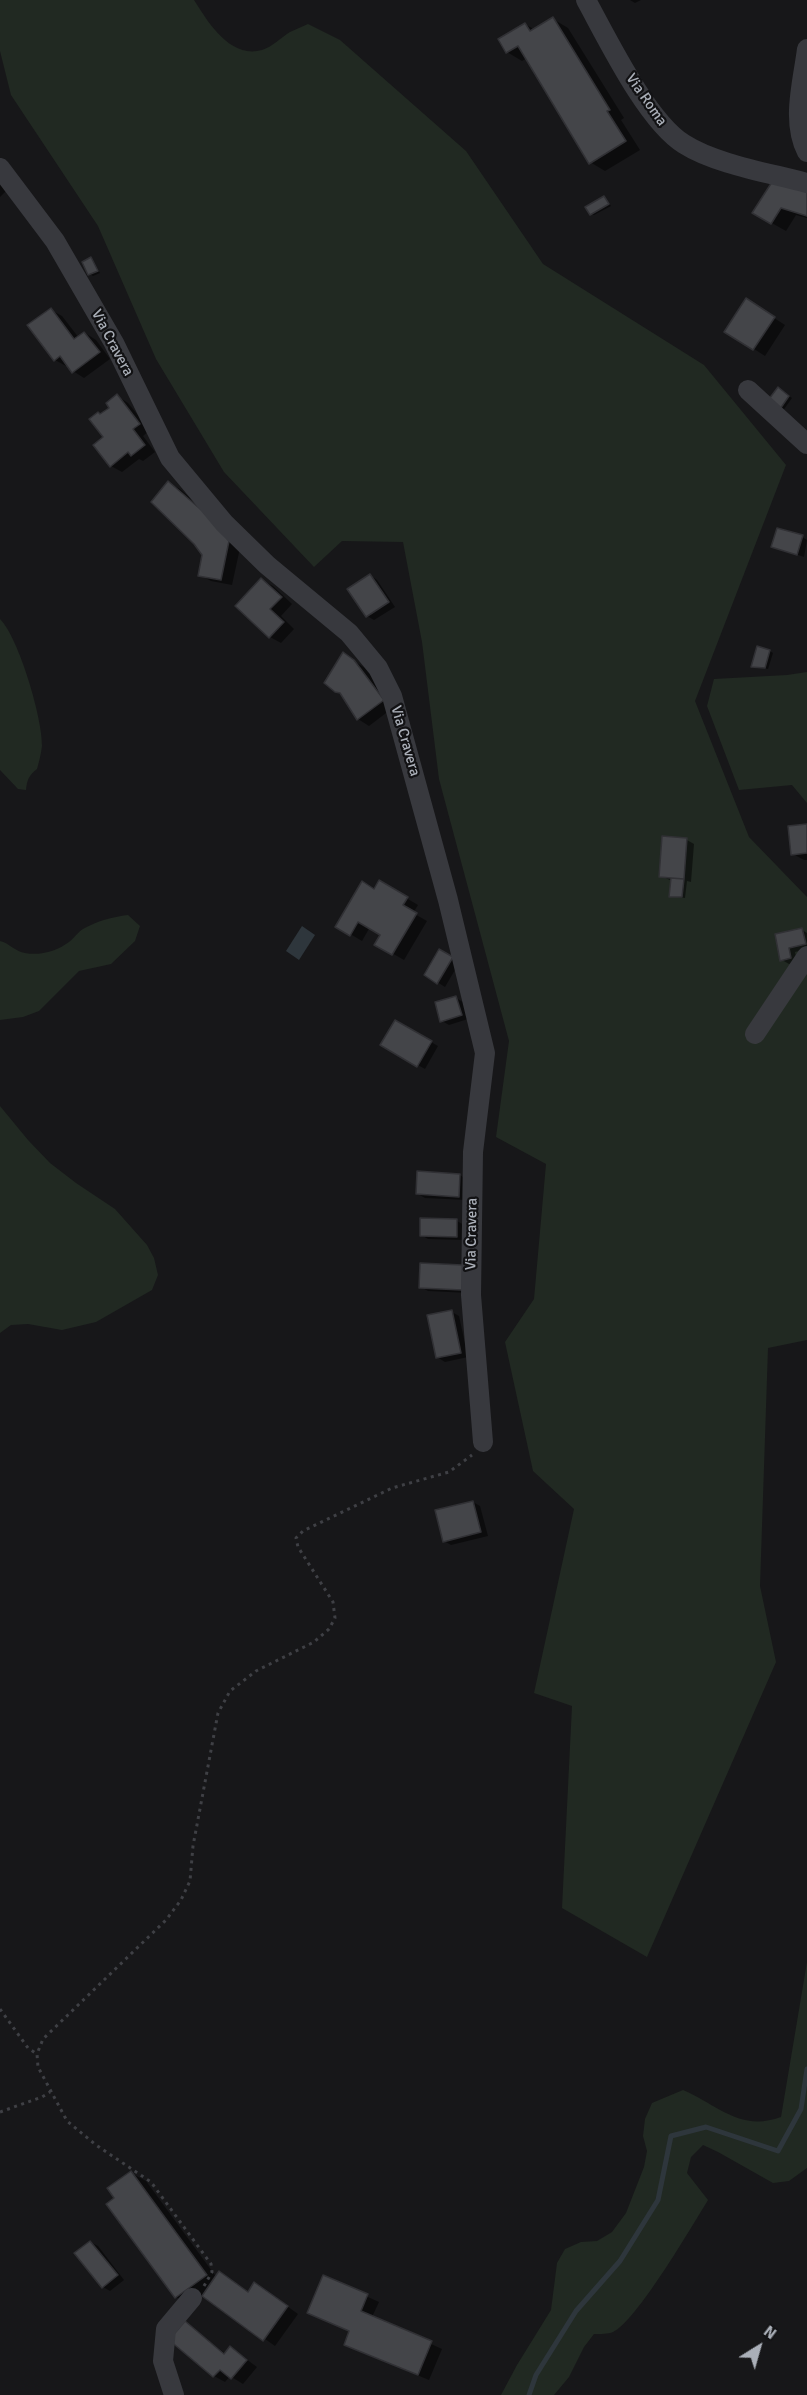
<!DOCTYPE html>
<html>
<head>
<meta charset="utf-8">
<style>
	body { margin:0 }
	#map { position:relative; width:807px; height:2395px; overflow:hidden; background:#171719; font-family:Signika,sans-serif }
	canvas { display:block }
	.north { position:absolute; left:729px; top:2317px; width:60px; height:60px; -webkit-text-stroke:4px #121214; paint-order:stroke; rotate:37deg; font-size:16px; font-weight:700; line-height:24px; text-align:center; color:#aaafb8 }
	.north::after { content:''; display:block; margin:auto; width:21px; height:27px; background:#aaafb8; clip-path:polygon(50% 0,100% 100%,50% 72%,0 100%) }
</style>
</head>
<body>
<div id="map">
<canvas width="807" height="2395"></canvas>
<div class="north">N</div>
</div>
<script>
const c = document.querySelector('canvas').getContext('2d');
c.lineJoin = 'round';
function paint(path, color) { c.fillStyle = color; c.fill(path, 'evenodd'); }
function stroke(path, color, width, dash) { c.strokeStyle = color; c.lineWidth = width; c.lineCap = dash ? 'butt' : 'round'; c.setLineDash(dash || []); c.stroke(path); }
function label(font, color, halo, rows, align = 'center') {
  c.font = font + ' Signika,sans-serif'; c.lineWidth = 4.5; c.setLineDash([]); c.textBaseline = 'middle'; c.strokeStyle = halo; c.fillStyle = color; for (const [text, x, y, turn = 0] of rows) {
    c.save(); c.translate(x, y); c.rotate((+turn || 0) * Math.PI / 180); c.textAlign = isNaN(turn) ? turn : align; if (halo) c.strokeText(text, 0, 0); c.fillText(text, 0, 0); c.restore();
  }
}
paint(new Path2D(`
	M0,0H194C208,22 230,59 262,50C272,47 282,37 290,32C296,29 302,27 308,24L340,40L466,151L543,264L704,365L786,465L695,701L749,837L807,897V1340L768,1348L760,1586L776,1662L647,1957L562,1908L572,1706L534,1693L574,1509L533,1471L505,1342L534,1299L546,1164L496,1137L509,1041L439,779L422,642L403,542L342,541L314,567L224,472L156,359L98,226L11,95L0,51Z
	M0,619C19,638 43,720 42,746C41,754 39,762 37,769C29,775 27,780 26,790L18,789L0,770Z
	M807,672V803L792,785L739,790L707,706L714,679L787,675Z
	M128,915L140,926L135,941L111,964L79,971L39,1011L23,1017L0,1020V941C9,943 16,952 25,953C40,956 57,951 69,942C74,938 78,932 83,929C97,921 112,917 128,915Z
	M0,1106L28,1140L50,1163L76,1183L115,1209L147,1245L154,1258L158,1275L152,1290L96,1322L62,1330L28,1324L11,1325L0,1333Z
	M807,1962V2168L789,2181L773,2183L718,2152L703,2145L691,2157L687,2173L708,2200C692,2226 636,2322 613,2332C608,2334 600,2334 594,2334L584,2347L569,2377L554,2395H501L517,2365L551,2310L557,2263L565,2249L581,2242L597,2241L612,2232L626,2213L644,2167L647,2151L643,2136L645,2119L652,2103L683,2090C718,2105 740,2132 781,2117Z`), '#212922');
paint(new Path2D(`
	M302,926L315,935L299,960L286,951Z`), '#2e363c');
paint(new Path2D(`
	M630,0H641L635,3Z
	M553,19L568,28L624,118L621,120L640,150L605,171L590,162L527,58L522,61L507,52L500,40L525,24L535,30Z
	M0,182L7,190L0,197Z
	M807,192V218L796,215L786,231L754,213Z
	M604,197L611,206L594,215L591,214Z
	M91,259L100,273L93,276L90,274Z
	M757,307L785,325L765,356L726,331Z
	M51,310L62,316L79,338L85,333L96,340L110,359L84,378L73,371L68,365L66,366L55,360Z
	M778,389L792,398L782,412Z
	M117,396L128,403L150,430L143,436L155,452L143,461L139,459L122,472L111,466L102,415L111,408Z
	M168,483L180,489L224,528L240,548L232,585L211,581L200,575L204,555Z
	M802,537L807,540L804,557L773,546Z
	M370,575L377,580L395,607L374,620L367,616Z
	M262,580L273,586L292,604L281,616L294,629L281,643L270,637Z
	M770,651L773,653L768,669L753,666Z
	M343,654L365,668L394,707L369,726L358,719L343,696L336,691Z
	M807,826V860H804L793,854Z
	M663,838L687,840L694,844L691,882L687,881L685,898L670,896L672,881L661,876Z
	M391,889L418,905L413,913L427,921L404,960L376,944L382,934L370,927L362,941L337,926Z
	M802,930L807,933V949L795,952L797,962L789,964L782,960L777,935Z
	M440,951L459,963L445,987L426,975Z
	M456,998L463,1002L468,1019L449,1025L442,1021Z
	M396,1022L438,1046L425,1069L382,1045Z
	M460,1175L467,1180L466,1200L425,1198L418,1194Z
	M457,1221L464,1225V1240L428,1239L421,1235Z
	M422,1264L469,1293L428,1291L421,1287Z
	M452,1312L459,1316L468,1357L445,1362L437,1357Z
	M473,1502L480,1506L488,1536L451,1545L444,1541Z
	M131,2173L146,2181L217,2278L249,2293L266,2291L298,2314L275,2346L204,2296L190,2306L176,2297L116,2199Z
	M90,2242L98,2246L124,2280L110,2291L103,2287Z
	M324,2277L379,2302L372,2317L442,2349L429,2380L357,2350L346,2344L351,2332L309,2313Z
	M185,2323L226,2354L231,2348L257,2367L243,2384L230,2376L225,2382L214,2376Z`), '#0007');
stroke(new Path2D(`
	M529,2395L536,2375L576,2311L620,2261L658,2200L671,2136L706,2127L778,2151L801,2109L807,2069`), '#2e363c', 5);
const building = new Path2D(`
	M553,17L610,110L607,111L626,141L589,164L518,46L506,53L498,39L525,23L530,31Z
	M772,182L807,191V216L781,208L771,224L752,213Z
	M604,196L609,204L590,215L585,207Z
	M91,257L98,271L88,275L82,262Z
	M746,298L775,317L753,350L724,332Z
	M51,308L74,339L84,332L100,352L72,373L60,356L54,361L27,325Z
	M778,387L789,396L778,412L766,403Z
	M117,394L140,424L133,429L145,445L131,456L128,452L110,467L93,445L103,437L89,419L98,412L100,414L109,408L106,403Z
	M168,481L213,520L229,541L221,580L198,576L202,555L194,544L151,502Z
	M777,528L803,535L797,555L771,547Z
	M370,574L389,602L366,617L347,589Z
	M261,578L282,597L270,609L284,622L269,638L235,606Z
	M757,646L770,650L765,668L751,667Z
	M343,652L354,660L384,700L357,720L340,693L335,692L324,683Z
	M807,824V853L791,855L788,826Z
	M662,836L687,838L684,879L659,877Z
	M671,878L684,879L682,897H669Z
	M379,880L408,897L403,905L417,913L392,955L374,945L380,935L358,922L350,936L335,927L362,881L374,889Z
	M802,928L806,944L789,948L791,958L780,961L775,934Z
	M439,949L453,957L437,984L424,975Z
	M456,996L462,1015L440,1022L435,1002Z
	M395,1020L432,1041L417,1067L380,1045Z
	M417,1171L460,1174L459,1197L416,1194Z
	M420,1218L457,1219V1237L420,1236Z
	M420,1263L463,1265L462,1290L419,1288Z
	M452,1310L461,1353L436,1358L427,1315Z
	M473,1501L481,1532L443,1542L435,1510Z
	M131,2171L207,2275L175,2298L106,2204L114,2198L107,2188Z
	M90,2241L118,2275L102,2288L74,2253Z
	M219,2271L248,2292L254,2282L288,2306L263,2341L202,2296Z
	M323,2275L368,2294L361,2311L432,2341L418,2375L344,2345L349,2331L307,2313Z
	M185,2321L224,2354L230,2346L247,2360L231,2379L220,2370L213,2377L169,2340Z`);
paint(building, '#444549');
stroke(building, '#313135', 1.5);
stroke(new Path2D(`
	M0,2009L28,2048L37,2054
	M0,2112L42,2097L50,2092
	M204,2286L212,2272L211,2264L151,2182L96,2145L67,2121L38,2067L37,2054L43,2039L166,1920L181,1900L190,1881L193,1846L218,1713L230,1691L256,1671L314,1642L329,1629L335,1618L333,1602L298,1547L296,1538L303,1531L392,1488L449,1472L472,1455`), '#3f4045', 3, [3, 4.5]);
stroke(new Path2D(`
	M586,0C608,40 647,121 684,144C715,164 770,173 807,183
	M807,49C803,82 791,121 807,152
	M0,168L55,241L114,343L170,458L224,523L267,565L349,633L378,668L392,696L448,900L485,1053L473,1152L471,1295L483,1442
	M748,390L807,444
	M755,1034L807,956
	M174,2395L163,2361L166,2329L192,2298`), '#38393e', 20);
label('15px', '#aaafb8', '#121214', [
	["Via Roma",646,100,55],
	["Via Cravera",112,343,62],
	["Via Cravera",405,741,74],
	["Via Cravera",472,1234,-89]
]);
</script>
</body>
</html>
